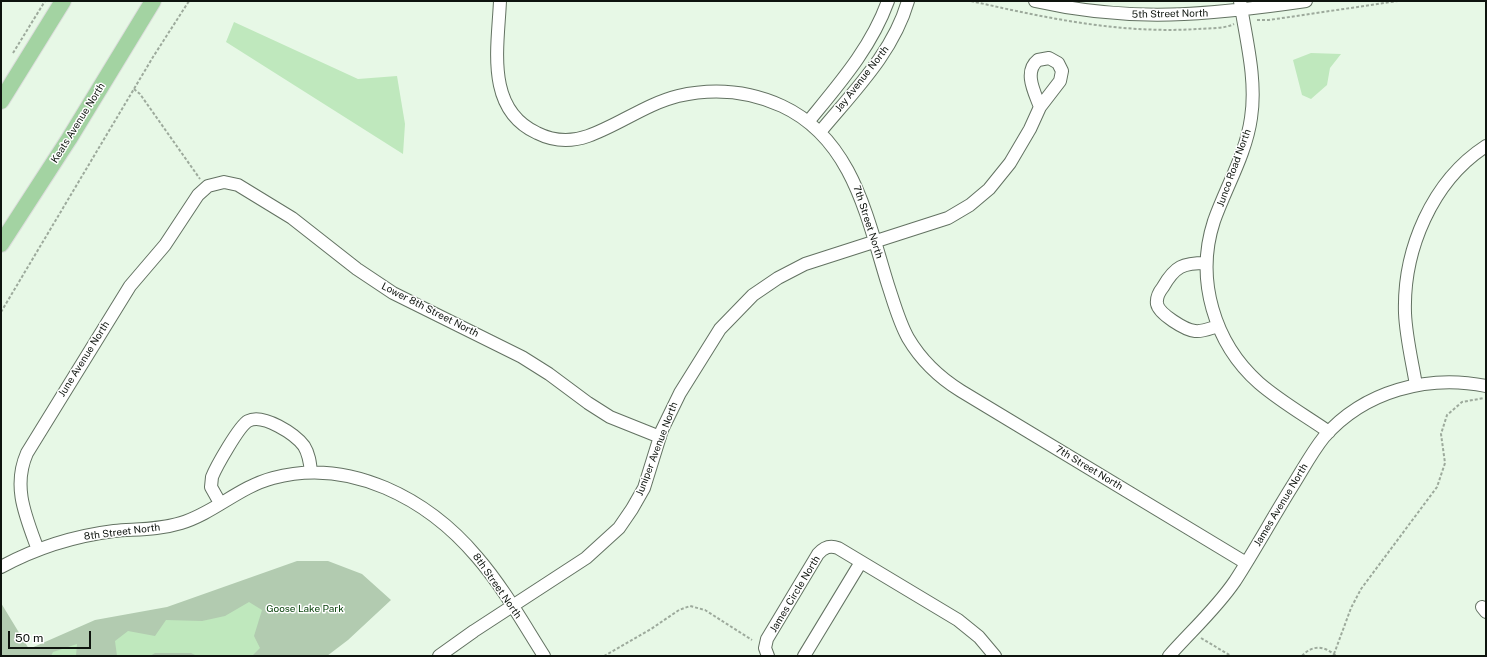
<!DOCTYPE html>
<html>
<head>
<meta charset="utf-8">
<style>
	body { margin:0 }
	#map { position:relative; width:1487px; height:657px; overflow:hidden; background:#e7f8e6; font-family:"Public Sans",sans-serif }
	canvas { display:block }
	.frame { position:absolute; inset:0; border:2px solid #0e140e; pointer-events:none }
	.scale { position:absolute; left:8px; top:631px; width:83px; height:18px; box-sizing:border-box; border:2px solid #0e140e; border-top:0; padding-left:5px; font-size:12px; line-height:14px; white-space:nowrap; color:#0e140e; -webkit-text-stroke:3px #fff; paint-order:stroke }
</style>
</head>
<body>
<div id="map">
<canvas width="1487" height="657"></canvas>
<div class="frame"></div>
<div class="scale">50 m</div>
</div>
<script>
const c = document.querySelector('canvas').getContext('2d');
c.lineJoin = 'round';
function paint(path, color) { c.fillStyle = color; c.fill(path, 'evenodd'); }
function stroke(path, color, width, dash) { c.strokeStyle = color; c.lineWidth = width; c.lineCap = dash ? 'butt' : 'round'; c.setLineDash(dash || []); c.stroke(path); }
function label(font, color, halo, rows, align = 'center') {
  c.font = font + ' "Public Sans",sans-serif'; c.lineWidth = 3; c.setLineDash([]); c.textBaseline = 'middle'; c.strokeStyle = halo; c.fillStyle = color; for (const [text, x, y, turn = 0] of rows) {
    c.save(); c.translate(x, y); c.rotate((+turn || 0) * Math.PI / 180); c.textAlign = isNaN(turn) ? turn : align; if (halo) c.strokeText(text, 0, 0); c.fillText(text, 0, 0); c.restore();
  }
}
paint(new Path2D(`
	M297,561H328L362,574L391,600L348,640L327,656H1V603L29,649L95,620L167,607Z`), '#b2cbb0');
paint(new Path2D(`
	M234,22L358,79L397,76L405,124L403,154L226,42Z
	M1311,53L1341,54L1330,68L1327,85L1311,99L1302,95L1293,60Z
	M249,602L262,610L254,636L260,648L252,656H197L191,653H155L150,656H117L115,641L128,631L155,636L166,620L202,621L225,616Z
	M77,644L76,656H51L53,652Z`), '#bfe8bd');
const minor = new Path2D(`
	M500,1C498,47 485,109 537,133C553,141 571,142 588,136C619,125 646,104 678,96C713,88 749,91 782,106C853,139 867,218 888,285C894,303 899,322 908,338C921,360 940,378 961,391L1246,563
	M1035,1C1131,23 1210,15 1306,1
	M1240,1C1246,39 1257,80 1251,118C1246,154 1226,187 1214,221C1195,279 1214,343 1259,383C1281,402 1306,416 1329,432
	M808,122C839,84 871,48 888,1
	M820,132C853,92 893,53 908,1
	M1206,263C1183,263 1175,266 1163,287C1159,292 1156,297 1157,304C1159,314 1185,330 1195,331C1203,332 1211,328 1218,326
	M1416,385C1412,361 1406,337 1405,313C1403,250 1432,181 1486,146
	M220,503L211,487L212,477C216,467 239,426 248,421C263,413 295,434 304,446C309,454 310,462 311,472
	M38,550C26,517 12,487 27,453L130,286L165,245L198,195L208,186L224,182L238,185L292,218L357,269L393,293L522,357L549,374L588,403L610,417L660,437
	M1,567C36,548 74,536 114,531C137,529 158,530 181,523C214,513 239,487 273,478C350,457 428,499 477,557C503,587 523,623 544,656
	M1482,607L1486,612
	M439,656L474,631L586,558L619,528L632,509L644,488L662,430L680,393L720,329L753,295L778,278L805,264L948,218L970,205L989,189L1010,163L1030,129L1040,107L1060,81L1062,71L1058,63L1049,58L1038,60C1023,72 1035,93 1040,107
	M768,656L765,648L767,639L818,554C824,547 830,545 838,548L958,620L979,637L995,656
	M804,656L861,562
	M1169,656C1191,631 1216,609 1235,581C1255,550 1273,517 1293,485C1303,469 1312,452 1324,437C1364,391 1428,374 1486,386`);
const major = new Path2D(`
	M1,101L63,1
	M1,244L69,139L153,1`);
stroke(minor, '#637262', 14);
stroke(major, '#dddedd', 18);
stroke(new Path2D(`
	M971,1C1046,18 1121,34 1198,29C1209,28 1224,29 1234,24
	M1257,20H1269L1398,1
	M13,53L45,1
	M134,89L140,94L200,179
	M1,312L153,57L189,1
	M1201,638L1231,656
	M1334,654L1351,608L1361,589L1437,487L1445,463L1441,434L1447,415L1462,402L1484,398
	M604,656L651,629L679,610L690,606L705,610L752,640
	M1302,656C1313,644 1325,646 1336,656`), '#9daa9c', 2, [3, 2]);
stroke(minor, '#fff', 12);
stroke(major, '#a3d3a2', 16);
label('10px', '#0e140e', '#fff', [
	["5th Street North",1170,14,-1],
	["Jay Avenue North",862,79,-52],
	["Keats Avenue North",78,123,-58],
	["Junco Road North",1234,168,-70],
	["7th Street North",868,222,72],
	["Lower 8th Street North",430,310,27],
	["June Avenue North",84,359,-58],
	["Juniper Avenue North",657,449,-69],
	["7th Street North",1089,468,31],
	["James Avenue North",1281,505,-59],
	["8th Street North",122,532,-7],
	["8th Street North",497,586,55],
	["James Circle North",795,594,-59]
]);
label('10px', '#003d04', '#fff', [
	["Goose Lake Park",305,609]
]);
</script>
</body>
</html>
